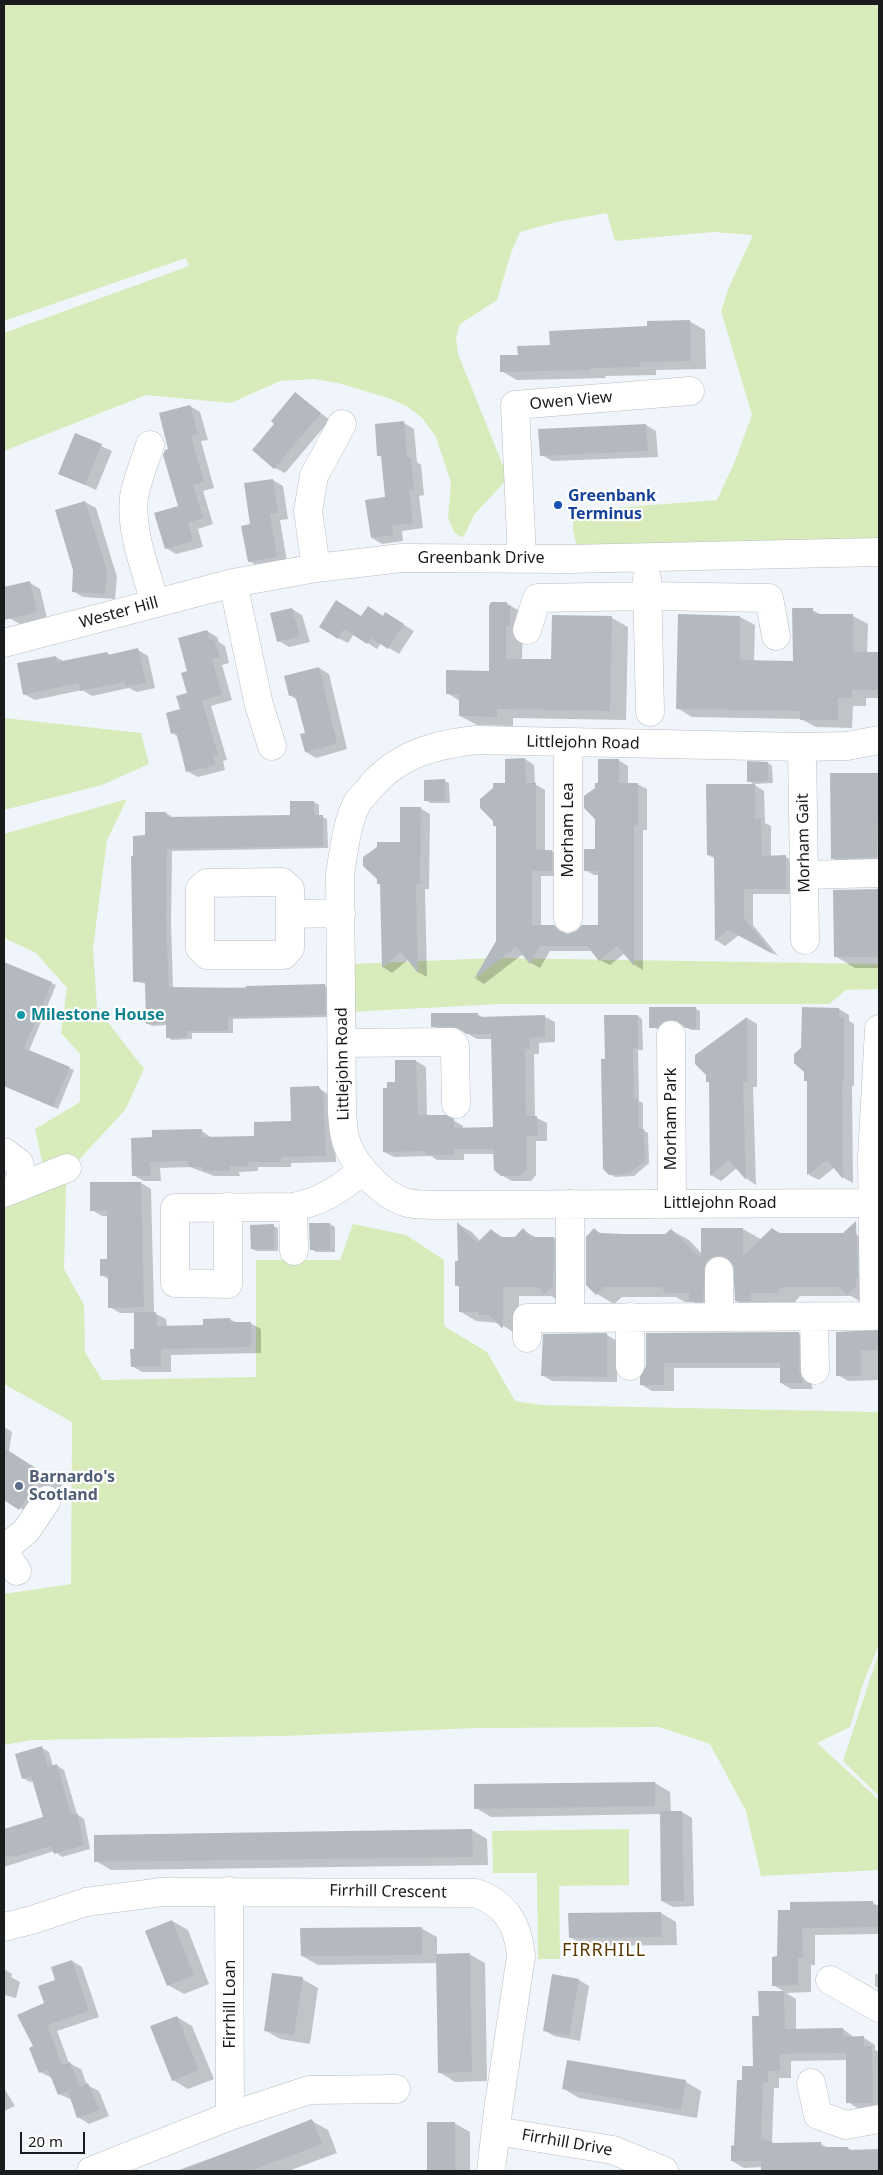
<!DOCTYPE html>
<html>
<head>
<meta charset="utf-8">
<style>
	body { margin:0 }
	#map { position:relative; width:883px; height:2175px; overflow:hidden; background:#f0f5fb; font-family:"Noto Sans",sans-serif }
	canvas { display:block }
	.frame { position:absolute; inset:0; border:5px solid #191b1d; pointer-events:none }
	.scale { position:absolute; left:20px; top:2132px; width:65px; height:22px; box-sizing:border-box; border:2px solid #191b1d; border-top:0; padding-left:6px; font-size:15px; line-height:18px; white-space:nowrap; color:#191b1d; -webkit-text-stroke:4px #fff; paint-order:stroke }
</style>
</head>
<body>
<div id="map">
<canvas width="883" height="2175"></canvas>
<div class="frame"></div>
<div class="scale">20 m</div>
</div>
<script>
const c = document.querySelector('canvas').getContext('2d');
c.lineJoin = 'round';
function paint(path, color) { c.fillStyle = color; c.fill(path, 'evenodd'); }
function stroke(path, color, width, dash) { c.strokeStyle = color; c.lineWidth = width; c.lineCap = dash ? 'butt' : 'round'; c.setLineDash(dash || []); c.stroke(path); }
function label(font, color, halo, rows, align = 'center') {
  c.font = font + ' "Noto Sans",sans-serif'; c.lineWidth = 4.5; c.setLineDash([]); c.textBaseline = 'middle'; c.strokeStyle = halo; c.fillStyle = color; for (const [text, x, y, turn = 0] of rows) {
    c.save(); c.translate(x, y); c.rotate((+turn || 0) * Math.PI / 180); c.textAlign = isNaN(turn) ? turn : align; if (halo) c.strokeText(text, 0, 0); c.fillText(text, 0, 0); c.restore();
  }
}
paint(new Path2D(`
	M4,4H876L879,10V540L578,552L573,529V511L717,500L735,461L752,415L721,311L729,287L753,235L713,232L615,241L607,213L556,222L520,232L511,253L497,300L460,324L456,337L458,354L508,478L474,515L464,536L461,537L454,532L448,518L451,482L436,437L422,418L408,407L388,398L338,383L314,379L280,381L231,403L146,395L4,451V333L189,266L186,258L4,321Z
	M4,718L141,733L149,764L102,785L4,810Z
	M127,799L107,840L93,948L97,1008L144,1069L125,1110L75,1164L66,1186L64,1269L84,1305L85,1352L102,1380L256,1377V1260H340L353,1224L406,1235L444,1260V1326L487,1352L515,1401L541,1405L879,1412V1644L863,1684L850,1727L817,1743L879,1800V1870L761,1876L746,1811L710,1744L659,1727L477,1728L283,1736L31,1740L4,1745V1594L71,1584L72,1422L4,1384V1205L48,1189L35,1129L80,1102V1054L61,1033L67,988L36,953L4,938V834Z
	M496,958L879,964V989L846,990L829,1004H499L350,1012L351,964Z
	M879,1652V1796L843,1761Z
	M629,1829V1885L559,1886L560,1959H538L537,1873H493L492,1831Z`), '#d7ecba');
paint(new Path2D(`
	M689,321L705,330L706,369L656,370V375L605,376L606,378L517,380L501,371L519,356L551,346Z
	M296,394L330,420L285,473L275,468L276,424Z
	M190,406L200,412L208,440L201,441L214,488L203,491L213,524L198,529L203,547L176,554L166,548L179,507L170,450Z
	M404,423L414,429L417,462L421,465L424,495L419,496L423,528L402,531L403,541L382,544L372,538L387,498L383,458L378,455Z
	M646,425L656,431L658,457L552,461L542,455Z
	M75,434L112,451L96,490L59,473Z
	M273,480L283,486L288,519L280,520L287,562L259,567L249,561L251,525Z
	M85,502L96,508L117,577L115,599L83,597L73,591L74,570L56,511Z
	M30,583L40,589L47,618L20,624L9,618L4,589Z
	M337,602L362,618L383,617L396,620L414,631L399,654L381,643L377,649L354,634L348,643L338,638Z
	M506,603L523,613L522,660L552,661L612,618L628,627L626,720L513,718V726L477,725L460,716V701L447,693L491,672Z
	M292,609L302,615L310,642L289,647L279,641Z
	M812,610L822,615L853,616L868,624L867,653H879V698H866V706H853L852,728L816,727L801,719L692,717L677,708L679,616L740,617L755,625L754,661L794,662Z
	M207,631L217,637L219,642L225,646L229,663L222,665L232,700L211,706L227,760L223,761L225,770L198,777L187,771L179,737L172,733L188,694L189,672Z
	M138,650L148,656L155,688L137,692L129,688L92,696L82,690L35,700L24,694L56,657L65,662L107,653L111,655Z
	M319,668L329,674L347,749L316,758L306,752V734L297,700L290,695Z
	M525,759L534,765L535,784L545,790V851H552L561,857V876H541V927H554L566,934L599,926V875H594L585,870L596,851V789L618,760L628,766V784H637L647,789V830H643V970L635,965L625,953L610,965L600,960L593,951H550L540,968L531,963L523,954L484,984L476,979L497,941V827L494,825L506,785Z
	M768,763L772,766L773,783L753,784L749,781Z
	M831,774H879V866L848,867L832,858Z
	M445,781L449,783L450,803H430L426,800Z
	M755,785L764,791L765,823L771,826V857H786L795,862L796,894H753V925L778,956L739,935L725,946L716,940V859L708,855Z
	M314,802L319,805V816L327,819L328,848L172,851L171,923L173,989L325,986L330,988V1017L233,1019V1033H192V1039L172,1040L167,1037V1025L152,1026L147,1023V984L134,981L146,837L166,813L171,816V818L291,817Z
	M420,808L430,814L429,889H425L427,977L418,972L408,960L392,973L383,967L381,885L378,884Z
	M879,890V968H855L835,956L834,891Z
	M7,964L56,985L29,1051L74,1070L58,1109L4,1086V971Z
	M695,1008L700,1011V1030H691L676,1021L668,1024L662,1030L650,1027Z
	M803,1008L839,1009L849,1015V1021L854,1024V1086H852L853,1183L844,1178L835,1167L819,1180L809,1175V1082L805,1080L802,1049Z
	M477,1014L484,1018L545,1017L555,1022V1042L539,1043V1054H534L535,1117L547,1123V1141H536V1175L531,1181H512L501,1175L495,1154H464V1160H437L431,1156L394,1157L384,1152L397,1083L396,1061H416L426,1067L427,1116L453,1120L463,1126V1129L494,1128L493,1039H477L463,1031L442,1032L433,1026Z
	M638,1016L642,1019L643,1050H638L639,1101L643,1103V1130L648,1133L649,1163L634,1176L615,1177L610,1174L607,1060Z
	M747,1018L757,1024V1087H753L756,1185L747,1179L737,1168L721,1181L711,1175V1083L707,1081Z
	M319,1088L333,1098L336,1162L291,1163V1167H258V1171L239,1172L240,1176H214L190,1167L160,1168L161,1181H144L133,1175L153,1138L202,1131L212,1138H256L292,1122Z
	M141,1183L151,1189L154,1313L166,1319L167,1327L204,1326L230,1319L237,1323H250L261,1329V1353L171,1355V1372H142L132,1366L136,1351L135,1313H120L110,1307L109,1279L101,1275L109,1260L108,1216H102L92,1210Z
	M330,1224L335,1227V1252H316L311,1249Z
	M458,1224L472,1232L480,1241L491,1230L504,1238H515L523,1230L537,1238H554L570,1247L561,1302L551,1296H519V1336L499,1323L476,1321L461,1312V1288L456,1285L459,1262Z
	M273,1226L278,1228V1251H257L252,1249Z
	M743,1229L762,1240L773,1229L782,1234H844L848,1230L866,1240V1305L851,1296H800L795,1302H769V1311H754L736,1301L734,1266L730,1267L708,1311L693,1302H685L676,1297H622L614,1304L597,1294L594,1230L603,1234L666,1235L671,1230L689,1240L702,1254Z
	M879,1331V1380L848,1381L838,1375L874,1333Z
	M798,1333L809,1339V1377L813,1389H791L781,1383V1368H674V1391H652L642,1385L647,1366Z
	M607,1335L617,1341V1382L552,1381L542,1375Z
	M4,1427L12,1432L9,1451L62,1485L40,1520L4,1498Z
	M42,1748L49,1752L53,1766L56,1765L64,1770L77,1814L84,1819L90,1849L62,1857L54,1851L4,1867V1830L45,1818L34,1781L30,1782L23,1778Z
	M655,1783L670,1792L671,1812H682L692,1818L694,1906L673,1907L662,1901L661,1814L491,1817L476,1808Z
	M472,1830L487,1839L488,1865L111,1870L96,1861Z
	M873,1903L879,1906V1989L875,1986V1974H879L878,1934L815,1935V1965H811V1992L786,1993L796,1999V2030L843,2029L855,2038H864L875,2045V2050L879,2052V2109H859L848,2102L847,2060L791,2061V2078H779V2088H774L772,2143L821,2144L828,2148H848L853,2151L879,2150V2171H762V2167L744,2168L732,2161L743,2082L754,2067L760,2017V1992H785L773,1985L778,1958L779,1911Z
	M661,1913L676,1922L677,1945L585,1946L570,1937Z
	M172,1921L188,1930L209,1984L184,1994L168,1985Z
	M421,1928L437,1937V1955L469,1954L485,1963L487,2081L455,2082L439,2072L438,1963L318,1965L302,1956Z
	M72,1961L82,1967L99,2017L57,2031L69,2063L81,2069L87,2085L99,2091L109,2116L89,2124L78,2117L72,2100L59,2094L52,2078L40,2072L35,2047L45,2003L57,1981Z
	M4,1969L12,1974L11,1977L20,1982L16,1998L4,1995Z
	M302,1979L318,1988L310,2044L280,2039L265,2030Z
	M579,1980L589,1986L580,2041L554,2036L544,2030Z
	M177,2017L192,2026L214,2079L188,2089L173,2080Z
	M568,2062L686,2082L701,2091L697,2118L579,2098L564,2089Z
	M4,2088L15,2106L4,2111Z
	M312,2121L328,2130L337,2153L288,2171H176Z
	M429,2123H454L470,2132V2171H429Z`), '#0003');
paint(new Path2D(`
	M690,320L691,361L640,362V367L590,368V370L500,372V355H518L517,346L550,345L549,331L647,326V321Z
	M295,392L321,413L274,469L252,450L274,424L271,421Z
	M190,405L198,434L191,436L204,482L193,485L203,518L188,523L193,541L165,549L154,513L178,506L163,455L165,450L168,449L159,413Z
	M404,421L407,458H411L414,490H409L413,523L392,526L394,535L371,538L365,500L385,497L381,456H377L375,424Z
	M646,424L648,451L540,456L538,429Z
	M75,433L102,444L85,485L58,474Z
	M273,479L278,513L270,514L277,557L248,562L241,526L250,524L244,483Z
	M85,501L107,570L105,594L72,592L73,570L55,510Z
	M30,581L37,612L4,620V587Z
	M336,600L361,616L368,606L383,616L385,612L404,624L388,649L371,638L367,644L344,629L338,639L319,627Z
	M491,602H507V606H510V626H506V659H551L552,615L612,616L610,711L497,709V717L459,716V694H446V670L489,671V606Z
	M292,608L300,636L277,642L270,613Z
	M792,608H813V614H853V652H879V690H852V698H838V720H800V711L676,709L678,614L740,616V660L793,661Z
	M207,630L210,640L214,638L220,657L212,659L222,694L202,701L218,755L213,756L216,765L186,772L176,732L171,734L166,713L180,709L176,696L187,693L181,673L187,671L178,638Z
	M138,648L146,683L125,687L124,682L80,691L79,683L23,695L17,663L56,656L57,662L107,652L108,655Z
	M319,667L337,744L305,752L300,734L305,733L295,695L289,696L284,676Z
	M525,758L526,783H536V850H552V871H532V925H554L560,931L568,934L576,931L582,925H598V871H584V849H595V819L584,808V796L595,788V783H598V759H619V783H638V825H634V966L617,946L599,961L587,946H540L530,964L516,947L474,979L496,941V826H493V821L480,808V799L493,788V783H505V759Z
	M747,761L768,762V781L747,782Z
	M830,773H879L877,857L831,859Z
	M445,779V801H424V780Z
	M706,784H755V819H761L762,856L786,855V889H744V918L773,954L728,930L715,941L714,855H707Z
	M290,801H314V815H323V846L167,849L166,920L169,987L246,988V986L325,984L326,1015L228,1017V1031H187V1037L166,1038V1023L146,1024L145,982H133L131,856H133V836L145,835V812H166L167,817L290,815Z
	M400,807H421L420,884H416L418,973L401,952L382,968L380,884H377V879L363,866V857L377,847V842H400Z
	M879,889V957H834L833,890Z
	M4,962L52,982L24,1048L70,1067L53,1107L4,1086Z
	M649,1007H696V1028H685L679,1022L671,1019L663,1022L657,1028H649Z
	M802,1007L839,1008V1017H844V1081H842L843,1179L827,1160L807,1175V1081H804V1072L794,1063V1054L801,1048Z
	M431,1013H478V1017L545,1015V1037L529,1038L530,1049H525L526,1116H537L538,1136H526L527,1169L520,1176H501L494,1170L493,1149H454V1155H426V1151L383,1152V1088H387V1082H395V1060H416L418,1115H446L454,1119V1128L493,1127L491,1034H466L459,1028L452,1026L431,1027Z
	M604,1015H638V1048H633L634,1100L638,1099L639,1129H644L645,1160L629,1174L609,1175L603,1169L601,1059H605Z
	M747,1017V1082H743L746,1180L729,1160L710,1176L709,1082H706V1075L695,1064V1055Z
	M319,1086L320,1091H323L326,1156L281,1157V1162H248V1166H230V1171H203V1167H188V1161L150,1162L151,1176H132L131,1138L152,1137V1130L202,1129V1137L254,1136V1122L291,1121L290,1087Z
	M90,1182H141L144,1307L108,1308V1275L100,1276V1259H107V1210L90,1211Z
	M856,1221L858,1278H856V1286L847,1295L838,1287H782L776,1293H751V1301H735L733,1264L727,1258L719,1255L712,1257L705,1264L703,1302H689V1293H666L661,1287H604L596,1295L586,1285V1237L594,1228L599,1233L624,1234H665L671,1229L701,1258V1228H743V1256L772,1228L778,1233H843Z
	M457,1222L477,1243L491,1229L500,1237H515L523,1228L531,1237H554L553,1285L545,1294L538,1287H503V1329L489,1315H478V1312H459V1286H455V1261H458Z
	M309,1223H330V1250H310Z
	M274,1224V1249H251L250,1225Z
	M134,1312H156L157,1326L203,1325V1319L230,1318V1322H251V1347L161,1349V1366L131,1367L130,1349H134Z
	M879,1330V1350H861V1376H836V1332Z
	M799,1332V1370L803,1383H780V1363H664V1385H640V1377L646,1366V1333Z
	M607,1333V1377L541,1376L543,1334Z
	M4,1448L43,1473L19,1510L4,1500Z
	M42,1746L48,1767L57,1764L71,1815L77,1813L84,1845L54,1854L51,1846L14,1857L13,1855L4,1857V1829L43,1817L31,1776L22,1779L15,1754Z
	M655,1782V1806L474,1809V1784Z
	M660,1811H682L684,1901H661Z
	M472,1829L473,1857L94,1862V1835Z
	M873,1901V1905H879V1927L802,1928L803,1958H798V1985L772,1986V1957L777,1956L778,1910H790V1902Z
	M661,1912L662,1937L569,1938L568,1913Z
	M172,1920L194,1975L167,1986L145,1931Z
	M422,1927V1955L301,1956L300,1928Z
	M470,1953L472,2072L438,2073L436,1954Z
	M72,1960L89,2011L47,2025L62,2065L70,2062L80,2087L88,2083L99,2110L77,2118L68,2092L76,2088L58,2095L48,2070L39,2073L29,2048L33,2046L17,2015L44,2003L38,1986L55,1980L51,1967Z
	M272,1973L303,1977L294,2035L264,2031Z
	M552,1974L579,1979L569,2036L543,2031Z
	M758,1991H784L785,2029L843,2028V2037L864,2036V2047L872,2046L873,2103H846V2053L779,2054L780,2071H768V2082H763L761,2138L774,2143L821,2142V2147H848V2150L879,2149V2171H761V2161H731V2146L734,2145L737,2080H742V2066H753L752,2016H759Z
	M177,2016L199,2070L172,2081L150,2026Z
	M567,2060L686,2080L681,2110L562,2089Z
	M312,2119L322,2144L250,2171H180Z
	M427,2122H455V2171H427Z`), '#b4b9bf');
const minor = new Path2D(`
	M150,445C145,461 137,480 134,497C130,532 146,570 155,603
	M522,559L515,405L690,391
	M316,568L308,511L314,476L342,424
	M647,578L650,712
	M233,583L259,705L272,746
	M527,630L537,598L648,596L769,598L776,636
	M4,643L233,583L316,568L402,558L568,559L879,552
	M802,747L805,940
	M805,875L879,873
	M282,882L290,889V948L284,955H207L200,948V889L207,883Z
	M290,914L341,913
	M568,918V743
	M671,1035L672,1204
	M342,1043L452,1042L455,1046L456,1104
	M4,1152L19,1163L22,1175L16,1187
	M4,1193L67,1168
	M873,1203L431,1205C423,1204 415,1205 408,1203C383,1197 350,1162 345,1137C343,1129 343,1121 342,1113L340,874C344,851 346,825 357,803C361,797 368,791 372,785C400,754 434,745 475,740L802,747L847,746L879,740
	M570,1204V1318L874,1316L872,1158L879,1029
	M228,1207V1284L175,1283V1208L293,1207C320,1202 342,1189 362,1170
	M293,1207L294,1251
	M719,1271V1317
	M630,1317V1366
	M814,1317L815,1370
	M527,1338V1318H570
	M4,1549L26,1531L47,1500
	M4,1552L17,1571
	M229,1891L230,2116
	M4,1927L32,1920L86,1902L162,1892L476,1893C506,1904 518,1924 521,1956L498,2111L491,2171
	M830,1980L879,2008
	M811,2083L818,2115L846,2125L879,2119
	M496,2131L613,2150L664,2171
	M91,2171L230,2116L309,2090L396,2089`);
stroke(minor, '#b9bec4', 29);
stroke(minor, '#fff', 28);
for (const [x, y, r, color] of [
	[558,505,5,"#1a4fb4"],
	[21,1015,5,"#0f9aa8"],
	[19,1486,5,"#5c6f8a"]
]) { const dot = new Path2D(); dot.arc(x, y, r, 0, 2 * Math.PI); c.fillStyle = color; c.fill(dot); stroke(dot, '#fff', 2); }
label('16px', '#191b1d', '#fff', [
	["Owen View",571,401,-5],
	["Greenbank Drive",481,558],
	["Wester Hill",119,613,-15],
	["Littlejohn Road",583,743,1],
	["Morham Lea",568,830,-90],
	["Morham Gait",804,843,-91],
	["Littlejohn Road",343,1064,-91],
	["Morham Park",671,1119,-90],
	["Littlejohn Road",720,1203],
	["Firrhill Crescent",388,1892,1],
	["Firrhill Loan",230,2004,-90],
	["Firrhill Drive",567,2143,10]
]);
label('bold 16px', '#164399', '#fff', [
	["Greenbank",568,496],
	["Terminus",568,514]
], 'left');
label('bold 16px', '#0d838f', '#fff', [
	["Milestone House",31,1015]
], 'left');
label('bold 16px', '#4e5e75', '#fff', [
	["Barnardo's",29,1477],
	["Scotland",29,1495]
], 'left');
c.letterSpacing = '1px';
label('18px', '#593900', '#fff', [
	["FIRRHILL",604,1951]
]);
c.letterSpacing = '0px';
</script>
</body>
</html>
